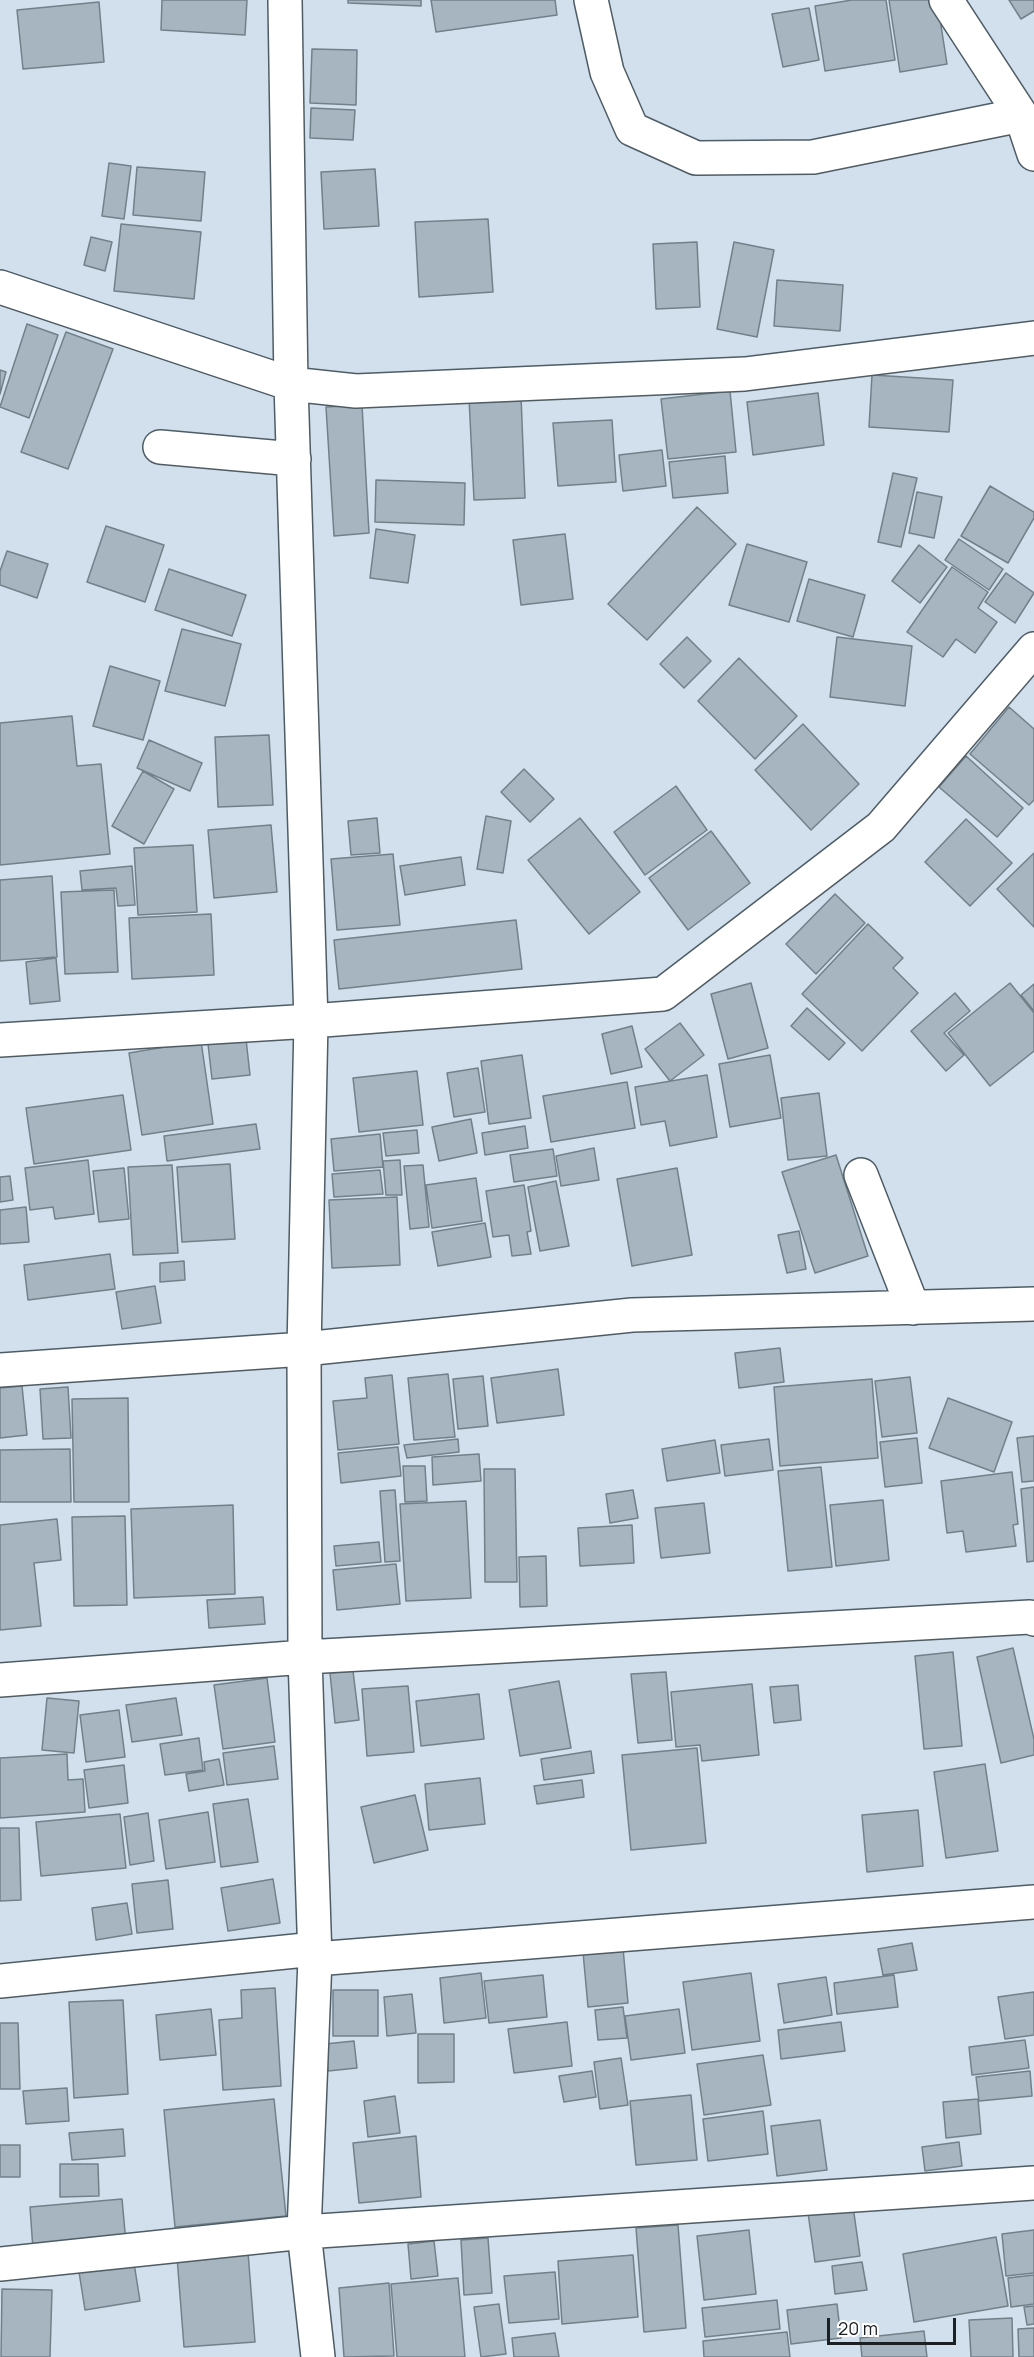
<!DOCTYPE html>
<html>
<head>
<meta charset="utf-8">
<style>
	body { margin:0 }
	#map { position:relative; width:1034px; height:2357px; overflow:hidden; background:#d1e0ec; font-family:Manrope,sans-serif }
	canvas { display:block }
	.scale { position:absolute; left:827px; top:2318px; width:129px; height:27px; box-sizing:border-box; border:3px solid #1b2024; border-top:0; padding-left:8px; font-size:18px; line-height:21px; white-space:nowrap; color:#1b2024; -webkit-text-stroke:4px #fff; paint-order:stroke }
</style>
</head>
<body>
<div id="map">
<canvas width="1034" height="2357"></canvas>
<div class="scale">20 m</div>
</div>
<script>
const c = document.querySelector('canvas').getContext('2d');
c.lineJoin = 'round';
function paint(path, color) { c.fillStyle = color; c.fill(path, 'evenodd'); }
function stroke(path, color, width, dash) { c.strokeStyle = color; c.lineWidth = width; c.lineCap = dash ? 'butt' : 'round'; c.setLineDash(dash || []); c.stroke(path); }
const building = new Path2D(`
	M162,0H247L245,35L161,30Z
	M348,0H421V6L348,3Z
	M431,0H555L557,15L436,32Z
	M852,0H886L895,60L825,71L815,6Z
	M889,0H937L947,64L900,72Z
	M1009,0H1034V11L1021,19Z
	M99,2L104,62L23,69L17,10Z
	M809,8L819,60L783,67L772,14Z
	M312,49L357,50L356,105L310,103Z
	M311,108L355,110L353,140L310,138Z
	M109,163L131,166L124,219L102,216Z
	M137,167L205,172L201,221L133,215Z
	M375,169L379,226L324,229L321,172Z
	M488,219L493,292L419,297L415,222Z
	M121,224L201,232L194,299L114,291Z
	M91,237L112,242L105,271L84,265Z
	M697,242L700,307L656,309L653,244Z
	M734,242L774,250L757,337L717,329Z
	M777,280L843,285L840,331L774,326Z
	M27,324L58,335L29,418L0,407Z
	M66,332L113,349L68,469L21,452Z
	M0,370L6,372L0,394Z
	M872,375L953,380L949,432L869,427Z
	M730,391L736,452L668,459L661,399Z
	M818,393L824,445L753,455L747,402Z
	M521,396L525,498L474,500L469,398Z
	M362,405L369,533L334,536L326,407Z
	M612,420L616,482L558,486L553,423Z
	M662,450L666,486L623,491L619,455Z
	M725,456L728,493L673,498L669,462Z
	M893,473L917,478L901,547L878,542Z
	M376,480L465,483L464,525L375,522Z
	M990,486L1034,512V518L1008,563L961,536Z
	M917,492L942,497L934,538L909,533Z
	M697,507L736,544L647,640L608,604Z
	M106,526L164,545L145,602L87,582Z
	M376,529L415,535L408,583L370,578Z
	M565,534L573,599L521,605L513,540Z
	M959,539L1003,569L989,590L945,560Z
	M747,544L807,562L789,622L729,605Z
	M919,545L947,567L920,603L892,581Z
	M7,551L48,564L37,598L0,585V571Z
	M952,567L988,592L978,608L997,622L975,653L956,639L943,657L907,632Z
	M169,569L246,595L232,636L155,610Z
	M1006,573L1034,593L1015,623L985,602Z
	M809,579L865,595L853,637L797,621Z
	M182,629L241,644L225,706L165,691Z
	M687,637L711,661L684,688L660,664Z
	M837,637L912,646L905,706L830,697Z
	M739,658L797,716L755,759L698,701Z
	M110,666L160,681L143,740L93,726Z
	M1009,707L1034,729V800L1029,805L970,754Z
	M72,716L77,766L101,764L110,854L0,865V723Z
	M803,724L859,784L811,830L755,770Z
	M269,735L273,805L218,807L215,737Z
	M149,740L202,763L190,791L137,768Z
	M966,756L1023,808L997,837L939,787Z
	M524,769L554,799L530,822L501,792Z
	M143,771L174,789L144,844L112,826Z
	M676,786L707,830L645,875L614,832Z
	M486,816L511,821L503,873L477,869Z
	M377,818L380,853L351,855L348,821Z
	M580,818L640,892L589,934L528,860Z
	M966,819L1012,863L970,906L925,862Z
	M271,825L277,892L214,898L208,830Z
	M711,831L750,883L688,930L649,878Z
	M193,845L197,912L138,915L134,848Z
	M1034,853V927L997,889Z
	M393,854L400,925L337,930L331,859Z
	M461,857L465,885L405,895L400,866Z
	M132,866L135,905L118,906L116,888L82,890L80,871Z
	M52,876L57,957L0,961V880Z
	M114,890L118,972L65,974L61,892Z
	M835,894L865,923L816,974L786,944Z
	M211,914L214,975L132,979L129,918Z
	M516,920L522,969L339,989L334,940Z
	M868,924L903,958L893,968L918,993L862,1051L802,994Z
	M56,958L60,1001L30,1004L26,962Z
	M751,983L768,1048L728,1059L711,994Z
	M1010,983L1034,1013V1051L990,1086L948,1033Z
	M1034,984V1011L1021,995Z
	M955,993L970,1011L944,1033L964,1055L946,1071L911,1031Z
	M807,1008L845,1043L829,1060L791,1026Z
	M680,1023L704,1055L670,1081L645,1049Z
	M632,1026L642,1067L611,1074L602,1034Z
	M246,1039L250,1075L212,1079L208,1044Z
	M201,1041L213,1124L142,1135L129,1053Z
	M522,1055L531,1118L489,1124L481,1061Z
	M770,1055L781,1118L730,1127L719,1064Z
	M478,1068L485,1112L454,1117L447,1073Z
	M417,1071L423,1125L359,1132L353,1078Z
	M707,1075L717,1137L670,1146L665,1121L641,1125L635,1087Z
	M627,1082L635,1128L551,1142L543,1096Z
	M819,1093L827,1156L788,1160L781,1098Z
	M123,1095L131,1150L34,1164L26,1108Z
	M471,1119L477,1153L439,1161L432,1127Z
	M256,1124L260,1149L167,1161L164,1136Z
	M525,1126L528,1148L485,1155L482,1133Z
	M417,1130L419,1153L386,1156L383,1133Z
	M380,1134L383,1167L334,1171L331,1139Z
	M594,1148L599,1180L561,1186L556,1156Z
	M553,1149L557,1176L514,1182L510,1155Z
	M836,1155L868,1256L815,1273L782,1172Z
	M88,1160L94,1214L55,1219L53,1207L30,1210L25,1168Z
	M400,1160L402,1195H386L383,1161Z
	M230,1164L235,1239L182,1242L177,1167Z
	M172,1165L178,1253L133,1255L128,1167Z
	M423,1165L429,1227L410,1229L404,1166Z
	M124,1168L129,1219L99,1222L93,1171Z
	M677,1168L692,1255L632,1266L617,1179Z
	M380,1170L383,1194L334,1197L332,1174Z
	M10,1176L13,1200L0,1202V1177Z
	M476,1178L482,1221L432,1228L426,1185Z
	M556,1181L569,1246L540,1251L528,1187Z
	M524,1185L531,1231L527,1232L531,1254L512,1256L509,1235L493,1237L486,1191Z
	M397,1197L400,1265L332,1268L329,1200Z
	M26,1207L29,1242L0,1244V1210Z
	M485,1223L491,1257L438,1266L432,1232Z
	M799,1231L806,1269L787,1273L778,1235Z
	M110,1254L115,1289L28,1300L24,1265Z
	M184,1261L185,1280L160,1282V1263Z
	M155,1286L161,1323L122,1329L116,1292Z
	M780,1348L784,1382L739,1388L735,1353Z
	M558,1369L564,1415L497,1423L491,1378Z
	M448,1374L455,1437L414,1440L408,1378Z
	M392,1375L399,1444L338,1450L333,1401L367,1398L365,1378Z
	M483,1376L488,1426L458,1429L453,1379Z
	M910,1377L917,1433L882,1437L875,1381Z
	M872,1379L878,1458L780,1466L774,1387Z
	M22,1386L27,1435L0,1438V1388Z
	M68,1387L71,1438L43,1439L40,1389Z
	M128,1398L129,1502H74L72,1399Z
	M948,1398L1012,1422L994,1472L929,1448Z
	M1034,1436V1481L1022,1482L1017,1438Z
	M917,1438L922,1483L885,1487L880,1442Z
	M458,1439L459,1452L407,1458L404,1445Z
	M769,1439L773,1470L725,1476L721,1445Z
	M715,1440L720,1473L667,1481L662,1449Z
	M398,1447L401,1476L341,1483L338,1453Z
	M70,1449L71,1502H0V1450Z
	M479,1454L481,1481L433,1485L432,1457Z
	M403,1466H425L427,1501L405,1502Z
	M821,1467L832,1567L788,1571L778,1471Z
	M484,1469H515L517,1582H485Z
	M1012,1472L1018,1524L1013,1525L1016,1546L966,1552L963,1531L947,1533L941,1481Z
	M1034,1487V1561L1027,1562L1021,1489Z
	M395,1490L400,1561L385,1562L380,1491Z
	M633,1490L638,1518L610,1523L606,1494Z
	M883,1500L889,1560L836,1566L830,1505Z
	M466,1501L471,1598L406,1601L400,1504Z
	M704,1503L710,1553L661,1558L655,1508Z
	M233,1505L235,1594L134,1598L131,1509Z
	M125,1516L127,1605L74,1606L72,1517Z
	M57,1519L61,1560L34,1563L41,1626L0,1630V1525Z
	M632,1525L634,1563L580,1566L578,1528Z
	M379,1542L381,1562L336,1566L334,1546Z
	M546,1556L547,1606L520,1607L519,1557Z
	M396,1564L400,1604L337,1610L333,1570Z
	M263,1597L265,1624L209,1628L207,1600Z
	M1013,1648L1034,1739V1755L1001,1763L977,1657Z
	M953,1652L962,1746L924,1749L915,1656Z
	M353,1671L359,1720L335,1723L330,1673Z
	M666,1672L672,1740L638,1743L631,1674Z
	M267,1678L275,1742L223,1749L214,1685Z
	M559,1681L571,1748L520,1756L509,1690Z
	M752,1684L759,1755L702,1761L700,1745L676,1747L671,1692Z
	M798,1685L801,1720L774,1723L770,1687Z
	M408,1686L414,1752L367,1756L362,1689Z
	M479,1694L484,1739L421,1746L416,1701Z
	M47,1698L79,1701L74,1753L42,1750Z
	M176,1698L182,1735L132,1742L126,1705Z
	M119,1710L125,1757L86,1762L80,1715Z
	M199,1738L203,1770L165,1775L160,1744Z
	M274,1746L278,1779L227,1785L223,1753Z
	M697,1748L706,1843L631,1850L622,1755Z
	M591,1751L594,1773L544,1780L541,1759Z
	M67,1754L68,1780L83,1779L85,1812L0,1818V1758Z
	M219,1759L224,1785L189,1791L186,1774L205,1771L204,1762Z
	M985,1764L998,1851L946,1858L934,1772Z
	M124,1765L128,1803L89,1808L84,1770Z
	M480,1778L485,1824L429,1830L425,1784Z
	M582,1780L584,1797L537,1804L534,1786Z
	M415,1795L428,1850L374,1863L361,1807Z
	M248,1799L258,1862L221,1867L213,1804Z
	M918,1810L923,1866L867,1872L862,1815Z
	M208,1812L215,1862L166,1869L159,1820Z
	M148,1813L154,1861L130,1865L124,1817Z
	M120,1814L126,1868L41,1876L36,1822Z
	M0,1828H19L21,1900L0,1901Z
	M273,1879L280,1923L228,1931L221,1888Z
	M168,1880L173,1929L137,1933L132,1884Z
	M127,1903L132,1934L96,1940L92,1908Z
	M912,1943L917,1970L883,1975L878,1949Z
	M623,1948L628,2003L588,2007L583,1952Z
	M481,1973L486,2018L444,2023L440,1978Z
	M751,1973L760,2041L692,2050L683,1982Z
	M543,1975L547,2017L489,2023L484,1981Z
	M894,1975L898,2007L837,2014L834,1983Z
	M826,1977L832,2015L784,2023L778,1984Z
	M275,1988L281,2086L223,2090L219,2020L242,2018L241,1990Z
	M333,1990H378V2036H333Z
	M1034,1992V2035L1005,2039L998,1997Z
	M412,1994L416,2033L387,2036L384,1997Z
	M123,2000L128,2094L74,2098L69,2002Z
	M623,2007L627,2038L598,2040L595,2010Z
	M211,2009L216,2055L160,2060L156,2015Z
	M679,2009L685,2053L631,2060L625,2016Z
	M567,2022L572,2066L514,2073L508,2029Z
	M841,2022L845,2051L781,2059L778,2030Z
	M0,2023H18L20,2089H0Z
	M418,2034H454V2082L418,2083Z
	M1025,2040L1029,2068L972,2075L969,2047Z
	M354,2041L357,2068L328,2071L325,2044Z
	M763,2055L771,2105L704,2115L697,2064Z
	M621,2058L628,2105L600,2109L594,2062Z
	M592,2071L596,2097L564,2102L559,2076Z
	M1030,2071L1032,2096L979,2101L976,2077Z
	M67,2088L69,2121L26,2124L23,2091Z
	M691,2095L697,2160L636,2165L630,2101Z
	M395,2096L400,2133L368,2137L364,2101Z
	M274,2099L286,2216L175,2227L164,2110Z
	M978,2099L981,2134L946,2138L943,2102Z
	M763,2111L768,2154L708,2161L703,2119Z
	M820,2120L827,2170L777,2176L771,2126Z
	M123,2129L125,2156L72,2160L69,2133Z
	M416,2136L421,2197L359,2203L353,2143Z
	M959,2142L962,2166L925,2171L922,2147Z
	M0,2145H20V2177H0Z
	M60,2164H98L99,2196L60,2197Z
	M122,2199L126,2243L33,2250L30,2207Z
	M852,2199L860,2256L815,2262L807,2206Z
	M678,2225L686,2328L644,2332L636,2228Z
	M749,2230L756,2294L704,2300L697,2236Z
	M1034,2230V2273L1006,2276L1002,2234Z
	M996,2237L1008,2306L914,2322L903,2254Z
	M488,2238L492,2293L464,2295L461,2240Z
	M434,2241L438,2276L411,2279L408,2244Z
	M248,2252L255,2342L184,2347L177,2257Z
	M633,2255L638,2317L562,2324L558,2261Z
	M862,2262L867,2290L835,2294L832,2266Z
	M134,2263L140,2301L85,2310L79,2272Z
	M555,2272L559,2319L509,2323L504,2276Z
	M1034,2275V2304L1011,2307L1008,2278Z
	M458,2278L465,2357H397L391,2284Z
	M389,2283L394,2356L344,2357L339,2288Z
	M2,2289L52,2290L50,2357H1Z
	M777,2300L780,2329L705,2337L702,2308Z
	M499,2304L506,2354L481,2357L474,2307Z
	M837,2304L841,2338L791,2344L787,2310Z
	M1034,2306V2324L1027,2325L1024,2307Z
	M1012,2318L1013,2357H971L969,2320Z
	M1034,2328V2357H1019L1018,2329Z
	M924,2331L927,2357H862L860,2338Z
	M787,2332L790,2357H704L703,2341Z
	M555,2333L559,2357H514L512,2338Z`);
paint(building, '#a6b5bf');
stroke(building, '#72808a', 1.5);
const minor = new Path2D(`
	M285,0L291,384L311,1021L304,1349L305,1657L315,1959L304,2232L318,2357
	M591,0L607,72L632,129L696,158L813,157L1021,115
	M946,0L1021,115L1034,154
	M0,287L291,384L356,391L745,374L1034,338
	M160,447L294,459
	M0,1040L311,1021L663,994L881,827L1034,649
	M861,1175L913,1308
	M0,1370L304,1349L632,1315L1034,1304
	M0,1680L305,1657L1030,1617L1034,1619
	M315,1959L1034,1902
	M0,1981L315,1949
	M0,2264L304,2232L1034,2183`);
stroke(minor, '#4f5c65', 36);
stroke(minor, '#fff', 33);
</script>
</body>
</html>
